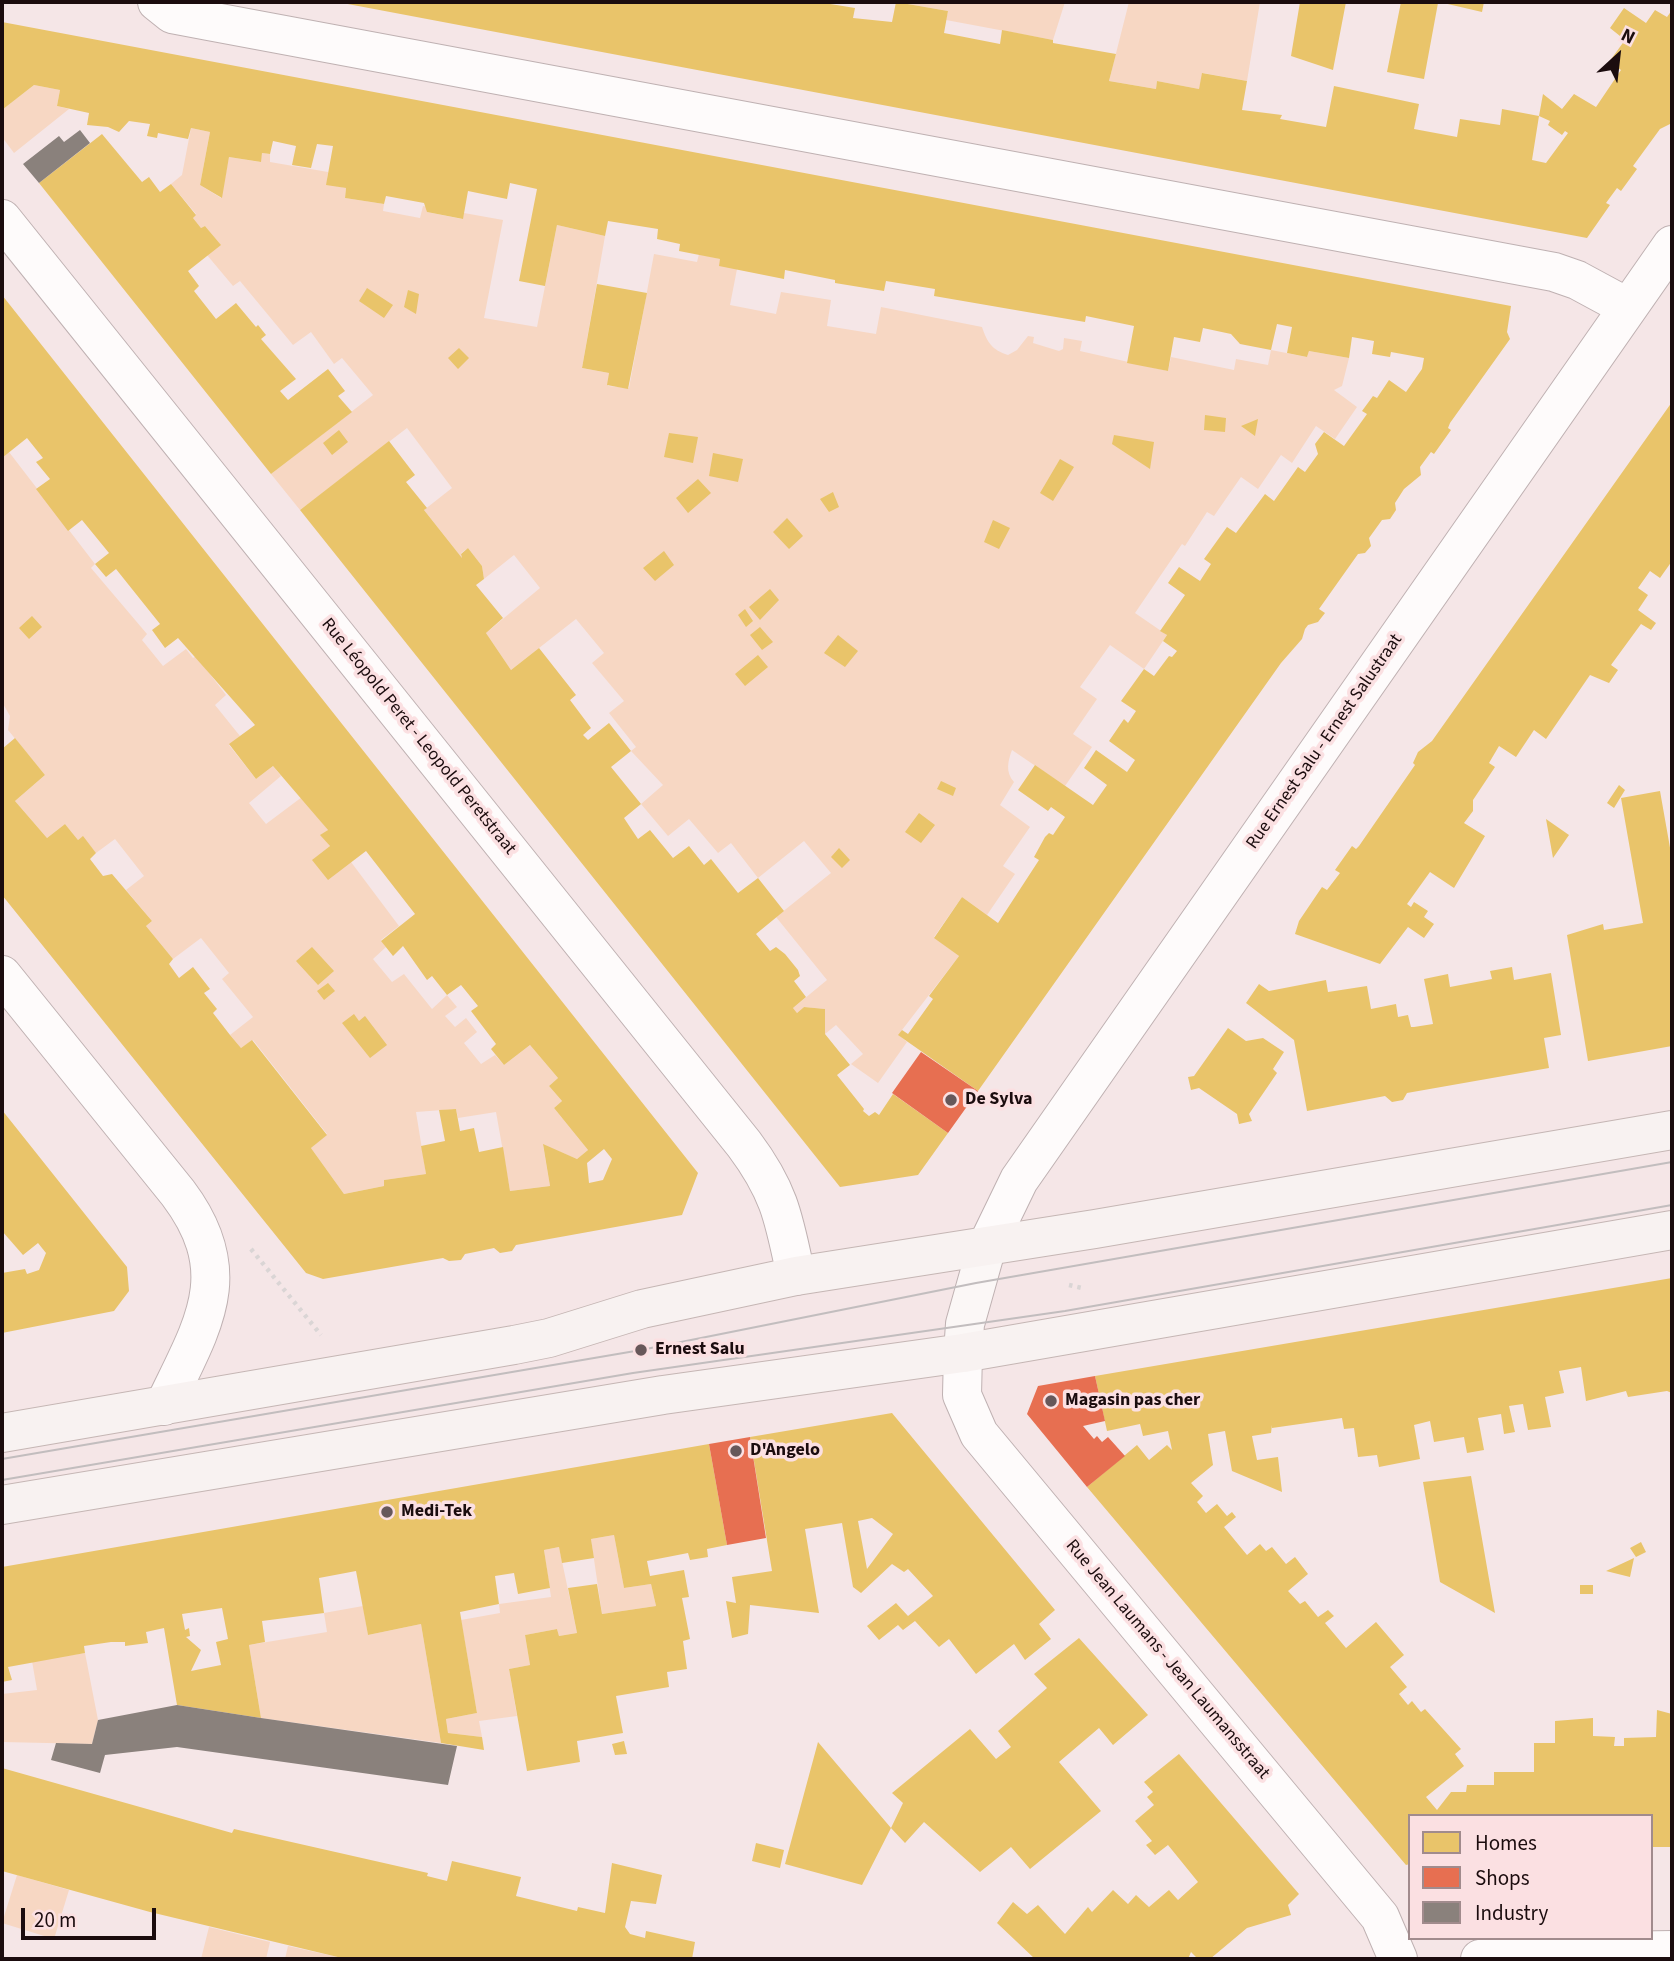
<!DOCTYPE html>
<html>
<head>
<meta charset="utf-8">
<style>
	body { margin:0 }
	#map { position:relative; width:1674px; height:1961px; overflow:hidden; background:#f5e6e7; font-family:"Source Sans 3",sans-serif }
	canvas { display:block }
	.frame { position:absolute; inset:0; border:4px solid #1b0c0e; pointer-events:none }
	.legend { position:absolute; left:1408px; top:1814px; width:245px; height:126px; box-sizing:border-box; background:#fbe0e2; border:2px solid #a18b8d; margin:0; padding:9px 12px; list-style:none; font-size:21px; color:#1b0c0e }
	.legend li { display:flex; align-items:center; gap:14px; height:35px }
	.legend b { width:35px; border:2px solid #a18b8d }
	.north { position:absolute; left:1583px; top:21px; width:70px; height:70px; -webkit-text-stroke:5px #fbe0e2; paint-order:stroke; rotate:27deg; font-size:19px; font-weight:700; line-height:28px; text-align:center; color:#1b0c0e }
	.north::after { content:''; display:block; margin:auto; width:24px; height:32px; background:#1b0c0e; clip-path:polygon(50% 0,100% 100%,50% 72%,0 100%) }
	.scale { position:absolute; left:21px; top:1908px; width:135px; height:32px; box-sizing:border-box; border:4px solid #1b0c0e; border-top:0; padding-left:9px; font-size:21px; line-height:24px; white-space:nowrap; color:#1b0c0e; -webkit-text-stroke:5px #fbe0e2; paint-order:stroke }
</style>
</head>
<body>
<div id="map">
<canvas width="1674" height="1961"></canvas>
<div class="frame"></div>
<ul class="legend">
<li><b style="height:19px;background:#e9c46a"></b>Homes</li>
<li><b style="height:19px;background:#e76f51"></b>Shops</li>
<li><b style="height:19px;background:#8a817c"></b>Industry</li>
</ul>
<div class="north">N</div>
<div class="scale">20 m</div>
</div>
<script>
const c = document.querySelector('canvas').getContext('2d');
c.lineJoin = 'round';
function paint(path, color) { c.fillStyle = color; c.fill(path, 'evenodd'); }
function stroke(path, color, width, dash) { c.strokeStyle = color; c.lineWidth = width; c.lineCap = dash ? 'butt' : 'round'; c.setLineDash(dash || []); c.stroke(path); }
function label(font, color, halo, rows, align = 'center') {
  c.font = font + ' "Source Sans 3",sans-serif'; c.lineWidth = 7; c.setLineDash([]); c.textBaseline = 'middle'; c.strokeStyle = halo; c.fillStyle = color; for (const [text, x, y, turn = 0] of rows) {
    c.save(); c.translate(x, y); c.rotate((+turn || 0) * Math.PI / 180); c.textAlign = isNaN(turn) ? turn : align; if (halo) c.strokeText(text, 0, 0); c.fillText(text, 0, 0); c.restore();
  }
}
paint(new Path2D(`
	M896,2H1065L1053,40L946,20L948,11Z
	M1129,2H1260L1247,81L1203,73L1199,89L1157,81L1156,89L1109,81Z
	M34,85L60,90L57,106L69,109L14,153L2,137V110Z
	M191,128L210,132L200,185L221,198L229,157L260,162L262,153L270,154V162L328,172L327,184L346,188L345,198L384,204L383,211L420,218L423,206L428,207L427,212L462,219L464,213L503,220L484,318L537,327L557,225L605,236L582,368L609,373L608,386L629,388L654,254L697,262L699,254L720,259L737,269L730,305L776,314L781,292L831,300L827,326L876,334L881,307L982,327C987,342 992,350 1008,355L1017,350L1028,336L1034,337L1033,343L1059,351L1063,349L1064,338L1082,341L1080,351L1168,371L1171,357L1234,370L1236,359L1268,365L1271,350L1307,357L1309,351L1349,358L1342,386L1334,390L1357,407L1335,439L1316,426L1292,463L1281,455L1258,489L1241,477L1214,516L1207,512L1185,546L1182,544L1135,613L1167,635L1144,669L1110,645L1080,687L1097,699L1073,734L1092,747L1065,786L1012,750C1008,761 1005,772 1014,782L1000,805L1030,827L1003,866L1015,874L987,915L962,897L934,937L959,956L902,1030L899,1035L907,1042L878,1083L851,1064L863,1054L836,1025L825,1034V1009L804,1007L797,1013L793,1008L827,980L776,917L831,873L804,841L758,878L731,843L718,853L689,819L668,836L641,804L663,785L631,751L636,747L609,713L624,701L592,663L604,653L576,619L511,670L486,633L540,588L514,555L484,579L482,566L468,548L461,553L462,558L424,510L452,488L407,428L300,510L271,474L373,395L342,358L334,364L311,332L293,345L240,281L233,286L207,255L220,244L205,226L201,228L193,218L196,214L171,184L182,175Z
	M9,452L95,564L91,568L147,634L142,640L163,666L186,649L193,658L196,656L226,695L215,705L240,736L229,745L256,779L273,766L281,776L249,803L266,824L302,797L328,830L321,835L330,846L313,860L351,862L399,926L381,940L386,947L373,959L392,982L404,974L432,1009L447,995L457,1007L445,1016L455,1027L466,1018L477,1032L464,1043L481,1064L495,1055L504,1065L530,1045L558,1078L549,1086L562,1101L554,1108L588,1150L577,1159L543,1145L550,1186L510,1191L496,1112L458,1118L456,1109L416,1112L426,1174L384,1180V1186L344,1194L311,1148L327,1134L253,1040L241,1048L230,1035L253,1017L222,979L229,973L201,938L173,959L146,926L152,921L126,890L144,876L115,839L96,853L82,837L78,840L65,824L47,838L15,801L45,775L8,730L10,716L2,702V458Z
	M614,1535L624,1588L651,1584L656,1606L602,1614L591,1539Z
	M559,1547L577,1633L559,1636L557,1629L525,1635L530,1665L509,1669L517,1716L479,1721L482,1737L448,1733L446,1719L477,1713L461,1620L500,1613L499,1604L551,1597L544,1550Z
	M363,1606L368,1635L421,1624L441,1743L261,1718L249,1645L327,1632L324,1613Z
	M85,1653L98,1720L92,1744L2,1742V1694L37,1690L32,1661Z
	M17,1875L69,1890L54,1939L2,1923Z
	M209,1927L270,1942L266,1959H201Z
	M288,1946L338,1957V1959H285Z`), '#f7d7c3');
paint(new Path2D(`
	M337,2H818L855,8L853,18L892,22L896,2L948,11L944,33L1000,44L1002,30L1053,40V43L1116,54L1109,81L1156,89L1157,81L1199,89L1202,73L1247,81L1242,110L1282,115L1280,119L1326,127L1334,86L1419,104L1414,129L1457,137L1460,119L1500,125L1502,109L1539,116L1543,94L1562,109L1574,94L1596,107L1621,70L1609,62L1625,40L1610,28L1624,8L1646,23L1655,10L1667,17L1672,10V123L1660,129L1633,166L1637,169L1621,191L1617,188L1606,203L1610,205L1587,238ZM1539,116L1550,121L1548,125L1562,135L1565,131L1568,133L1546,163L1532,160Z
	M1300,2H1346L1333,70L1291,56Z
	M1401,2L1438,3L1424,79L1387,72Z
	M1439,2H1484L1482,12Z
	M2,22L1511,306L1507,332L1510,339L1450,423L1448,428L1451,430L1434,454L1431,452L1420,467L1421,475L1404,489L1395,503L1396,510L1390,519L1382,520L1369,538L1371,546L1365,553L1358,554L1319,609L1325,613L1318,622L1308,625L1305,629L1302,639L1281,663L978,1091L898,1035L902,1030L908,1034L933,999L929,996L959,956L934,938L962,897L998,923L1039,860L1034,857L1045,837L1049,833L1053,835L1065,817L1051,807L1048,811L1018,790L1035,765L1093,805L1107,785L1084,768L1096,750L1127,772L1135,760L1109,741L1124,719L1128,723L1136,711L1121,701L1144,669L1154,676L1169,656L1172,657L1177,651L1163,641L1167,635L1160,631L1185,595L1168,583L1179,567L1200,581L1211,564L1204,559L1227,527L1236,533L1265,494L1274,501L1298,467L1305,472L1318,454L1315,444L1324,432L1344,446L1367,414L1362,411L1373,396L1377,398L1389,380L1406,392L1422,369L1424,358L1391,352L1390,357L1372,354L1374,341L1352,337L1349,358L1309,351L1307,357L1287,353L1292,327L1277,324L1271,350L1240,344L1231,334L1203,328L1200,342L1174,337L1168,371L1127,363L1134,326L1086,316L1085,322L934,296L935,289L886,281L884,291L835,283V280L785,270L784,279L719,266L720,259L679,251L680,244L657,239L658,229L608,221L605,236L557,225L545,286L519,281L537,189L510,183L507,199L468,191L463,219L427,212L424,203L386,196L384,204L345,198L346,188L326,185L333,146L317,144L311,168L292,165L296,146L273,141L270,154L262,153L261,162L229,157L222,198L200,185L210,132L191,128L188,139L158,133L157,138L147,136L150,124L129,121L119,132L108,127L87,125L89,113L57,106L60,90L34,85L2,110Z
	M102,134L142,182L149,177L160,192L171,184L196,215L193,218L201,228L205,226L221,245L188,271L199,286L194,291L216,319L236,303L256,327L258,325L266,335L261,339L296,379L280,391L288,400L328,369L345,391L338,396L352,412L271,474L39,183Z
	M597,284L647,293L628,389L607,385L609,373L582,368Z
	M367,288L393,305L384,318L359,301Z
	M408,290L419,294L416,314L404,307Z
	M2,295L698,1173L682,1215L516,1245L512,1251L500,1253L494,1248L480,1251L465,1254L461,1260L449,1261L443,1258L323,1279L306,1273L2,895V749L15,738L45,775L15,801L47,838L65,824L78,840L83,836L96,853L90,859L103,876L112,874L152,921L146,926L173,959L169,964L179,978L193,967L210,989L204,993L217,1009L213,1013L230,1035L241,1048L252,1040L327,1135L311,1148L344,1194L384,1186V1180L426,1174L421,1146L445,1141L439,1110L456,1109L460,1131L474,1128L479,1152L503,1147L510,1191L550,1186L543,1144L577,1159L588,1150L554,1108L562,1101L549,1086L558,1078L530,1045L504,1065L491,1049L496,1044L471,1011L478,1006L461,985L447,995L432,976L427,980L403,946L393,956L381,941L415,914L366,851L328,880L312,860L330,846L320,835L328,830L273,766L256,779L229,744L255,725L178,638L165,648L152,630L160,624L116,569L106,577L95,564L109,553L82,520L68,531L36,489L50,479L36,462L43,458L27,438L2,458ZM604,1149L612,1159L603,1180L589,1183L587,1163Z
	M459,348L469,358L458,369L448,358Z
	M1672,402V561L1660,578L1650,571L1638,588L1648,595L1638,610L1656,623L1651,630L1641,624L1611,665L1618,670L1609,683L1590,675L1546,739L1534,730L1516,757L1499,746L1489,763L1495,767L1473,800V811L1464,823L1485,836L1454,888L1430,872L1407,904L1411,907L1414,902L1428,911L1424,917L1434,924L1424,938L1408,927L1380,964L1295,934L1299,921L1322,887L1327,890L1340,873L1335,870L1352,846L1356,849L1359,846L1415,765L1413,763L1418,752L1432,741Z
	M1205,415L1226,418L1225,432L1204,430Z
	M1258,419L1255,436L1241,426Z
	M339,430L348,442L332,455L323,443Z
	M669,433L698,437L693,463L664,457Z
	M1114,435L1154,442L1150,469L1112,444Z
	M389,441L415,475L406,482L427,508L424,510L462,558L461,554L468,548L482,566L484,579L476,585L503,618L486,633L511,670L539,648L576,695L570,700L591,728L583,735L588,740L609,723L631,751L611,767L641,804L624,818L638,839L650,830L673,858L689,846L704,865L711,859L738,893L758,878L784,911L756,934L770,951L776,947L785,954L798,970L800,976L794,981L806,997L793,1008L797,1013L804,1007L825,1009V1034L850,1065L837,1075L864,1109L863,1111L869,1116L875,1112L879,1115L893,1094L948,1133L918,1175L840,1187L300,510Z
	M713,453L743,459L738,482L709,476Z
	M1060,459L1074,467L1053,501L1040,493Z
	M698,479L711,493L688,513L676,498Z
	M833,492L839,507L829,512L820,499Z
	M787,518L803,536L789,549L773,532Z
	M993,520L1010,528L999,549L984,542Z
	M664,551L674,565L655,581L643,568Z
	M770,589L779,600L760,620L749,607Z
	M745,609L753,621L746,627L738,615Z
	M32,616L42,627L29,639L19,628Z
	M760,627L773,642L762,650L750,635Z
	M838,635L858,651L845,667L824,653Z
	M758,655L768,667L745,686L735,674Z
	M941,781L956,788L953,796L937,789Z
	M1619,785L1625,790L1614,808L1607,803Z
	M1660,791L1672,859V1046L1588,1061L1567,935L1603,924L1604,930L1643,923L1621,798Z
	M919,813L935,825L921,843L905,832Z
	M1546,819L1569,835L1553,858Z
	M839,848L850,860L842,868L831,857Z
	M312,947L334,971L318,985L296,961Z
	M1512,967L1514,980L1551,973L1561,1035L1544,1038L1549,1068L1407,1093L1403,1100L1392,1102L1385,1096L1307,1111L1294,1040L1246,1003L1259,984L1269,991L1326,980L1328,992L1367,986L1371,1009L1396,1004L1398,1017L1408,1015L1411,1027H1414L1433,1024L1424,979L1448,974L1450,987L1492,979L1490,971Z
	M328,983L335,991L324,1000L317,991Z
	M354,1014L359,1021L365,1016L387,1045L370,1058L342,1023Z
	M1228,1028L1246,1041L1263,1038L1284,1052L1273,1069L1277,1073L1249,1114L1252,1121L1239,1124L1237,1114L1199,1088L1191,1090L1188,1077L1194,1076Z
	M2,1110L127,1267L129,1291L114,1311L2,1333V1273L25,1269L27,1274L39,1270L46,1253L38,1243L23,1255L2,1231Z
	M1672,1278V1393L1667,1391L1628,1397L1626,1391L1586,1401L1581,1367L1559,1371L1564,1393L1545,1397L1551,1427L1528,1430L1523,1404L1509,1406L1515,1432L1504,1434L1501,1414L1478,1418L1484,1450L1467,1453L1464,1437L1434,1442L1430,1421L1414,1425L1420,1459L1379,1467L1377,1455L1358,1457L1354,1428L1344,1429L1342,1418L1272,1428V1425L1271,1433L1252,1436L1257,1460L1278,1457L1282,1492L1232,1471L1225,1431L1208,1434L1213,1465L1191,1483L1203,1496L1197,1502L1206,1513L1217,1504L1227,1516L1232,1512L1236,1517L1224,1527L1247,1555L1260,1544L1266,1551L1272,1547L1286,1564L1295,1557L1308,1574L1288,1591L1300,1604L1305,1601L1318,1617L1328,1610L1334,1616L1325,1623L1346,1648L1376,1622L1404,1655L1390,1667L1407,1687L1399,1694L1408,1705L1412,1701L1421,1712L1425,1709L1461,1749L1455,1754L1464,1766L1426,1797L1437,1810L1451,1792H1466L1467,1785H1494V1772H1534V1743H1555V1721L1593,1718V1736L1615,1737L1614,1746H1624V1738L1656,1737L1657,1710L1672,1714V1847H1651V1816H1410V1864L1406,1865L1087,1487L1137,1445L1149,1460L1167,1445L1172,1450L1168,1431L1143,1436L1140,1424L1107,1431L1095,1376Z
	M892,1413L1055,1610L1039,1624L1051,1639L1025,1660L1014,1644L976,1674L949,1639L939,1647L915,1621L903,1630L898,1625L879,1640L867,1626L896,1603L908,1616L933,1596L908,1569L904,1572L892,1564L861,1593L853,1587L842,1523L805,1529L819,1613L750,1605L748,1634L732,1638L726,1601L736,1603L732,1577L772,1571L750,1437ZM872,1518L893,1534L867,1569L858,1521Z
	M709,1444L727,1545L707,1549L708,1557L690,1560L688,1553L647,1561L650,1576L684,1570L689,1597L682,1598L690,1639L683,1641L687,1669L667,1672L669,1687L616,1696L623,1733L577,1741L580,1762L527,1771L509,1669L530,1665L525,1635L557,1629L559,1636L577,1633L568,1588L597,1584L602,1614L656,1606L651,1584L624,1588L614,1535L591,1539L594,1558L562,1563L559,1547L544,1550L550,1588L518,1594L514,1573L495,1576L499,1604L460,1612L477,1713L446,1719L448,1733L482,1737L484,1750L441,1743L421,1624L368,1635L356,1571L319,1578L324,1613L262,1621L265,1642L249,1645L261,1718L177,1705L164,1628L146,1632L148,1643L125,1646V1642H111L84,1646L85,1653L8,1667L12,1680L2,1682V1567ZM222,1608L228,1639L216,1642L221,1665L191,1671L201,1650L186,1637L190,1636L189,1628L185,1630L182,1614Z
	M1471,1476L1495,1613L1440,1582L1423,1482Z
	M1641,1542L1646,1552L1636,1557L1630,1548Z
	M1634,1558L1630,1577L1606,1571Z
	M1580,1585H1593V1594H1580Z
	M1079,1638L1148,1715L1113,1745L1099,1728L1059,1762L1101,1811L1030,1869L1011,1847L980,1872L924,1822L905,1843L891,1828L903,1803L892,1793L970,1729L996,1759L1011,1747L998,1731L1047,1688L1034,1674Z
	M624,1741L627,1754L615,1755L612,1744Z
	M818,1742L891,1828L862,1885L785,1864Z
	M1179,1754L1299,1894L1288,1905L1291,1915L1247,1928L1210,1959H1198L1191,1952L1188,1959H1035L997,1923L1013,1902L1027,1914L1038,1905L1065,1934L1088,1907L1092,1912L1113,1890L1128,1904L1136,1895L1149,1907L1169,1890L1178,1900L1198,1882L1168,1845L1155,1855L1146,1845L1152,1841L1135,1821L1154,1805L1147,1797L1153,1792L1144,1782Z
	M2,1768L232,1833L234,1829L428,1873L427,1876L447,1881L452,1861L521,1877L516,1896L577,1911L578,1907L605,1913L612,1863L662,1875L656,1904L631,1901L625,1927L630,1934L645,1938L646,1931L695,1942L692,1959H346L150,1912L2,1871Z
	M756,1843L784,1850L780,1868L752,1861Z`), '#e9c46a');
paint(new Path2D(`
	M921,1052L978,1091L948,1133L892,1093Z
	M1095,1376L1105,1421L1083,1426L1094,1439L1097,1436L1102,1442L1108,1437L1125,1456L1087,1487L1027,1414L1038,1386Z
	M750,1437L766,1538L727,1545L709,1444Z`), '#e76f51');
paint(new Path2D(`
	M80,130L90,143L39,183L23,164L59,136L64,142Z
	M177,1705L261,1718L457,1746L448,1785L177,1747L105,1755L100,1773L51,1760L56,1743L92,1744L98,1720Z`), '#8a817c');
const street = new Path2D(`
	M157,2L172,14L209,21L1554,272L1577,280L1627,307
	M2,219L744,1144C780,1192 784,1219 796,1276
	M2,975L178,1193C239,1274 202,1326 164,1406
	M987,1246L1019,1180L1672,245
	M963,1353L962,1395L979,1434L1380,1917L1398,1959
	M1480,1959L1544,1952L1672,1950`);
const secondary = new Path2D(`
	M963,1353L965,1324L987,1246`);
const primary = new Path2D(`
	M2,1433L514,1345L549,1338L642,1309L796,1276L1095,1229L1672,1130
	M2,1505L663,1395L963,1353L1672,1230`);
stroke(street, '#bfb1b2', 40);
stroke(secondary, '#bfb1b2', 40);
stroke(primary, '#c5b6b4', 40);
stroke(new Path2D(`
	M251,1249L321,1335
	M1069,1285L1082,1288`), '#dad5d5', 4.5, [3.5, 5]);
stroke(street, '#fefbfb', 38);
stroke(secondary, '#fbf7f6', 38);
stroke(primary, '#f8f2f1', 38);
stroke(new Path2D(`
	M2,1459L641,1350L976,1283L1672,1162
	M2,1480L633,1373L1065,1311L1672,1205`), '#c2bdbe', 2);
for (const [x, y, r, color] of [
	[951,1100,7,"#67585a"],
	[641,1350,7,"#67585a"],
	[1051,1401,7,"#67585a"],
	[736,1451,7,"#67585a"],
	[387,1512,7,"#67585a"]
]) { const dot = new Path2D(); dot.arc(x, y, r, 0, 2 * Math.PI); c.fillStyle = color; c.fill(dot); stroke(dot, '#fbe0e2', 2.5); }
label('18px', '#1b0c0e', '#fbe0e2', [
	["Rue Léopold Peret - Leopold Peretstraat",418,737,51],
	["Rue Ernest Salu - Ernest Salustraat",1325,742,-55],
	["Rue Jean Laumans - Jean Laumansstraat",1167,1660,50]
]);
label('bold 18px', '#1b0c0e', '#fbe0e2', [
	["De Sylva",965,1100],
	["Ernest Salu",655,1350],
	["Magasin pas cher",1065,1401],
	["D'Angelo",750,1451],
	["Medi-Tek",401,1512]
], 'left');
</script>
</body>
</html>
